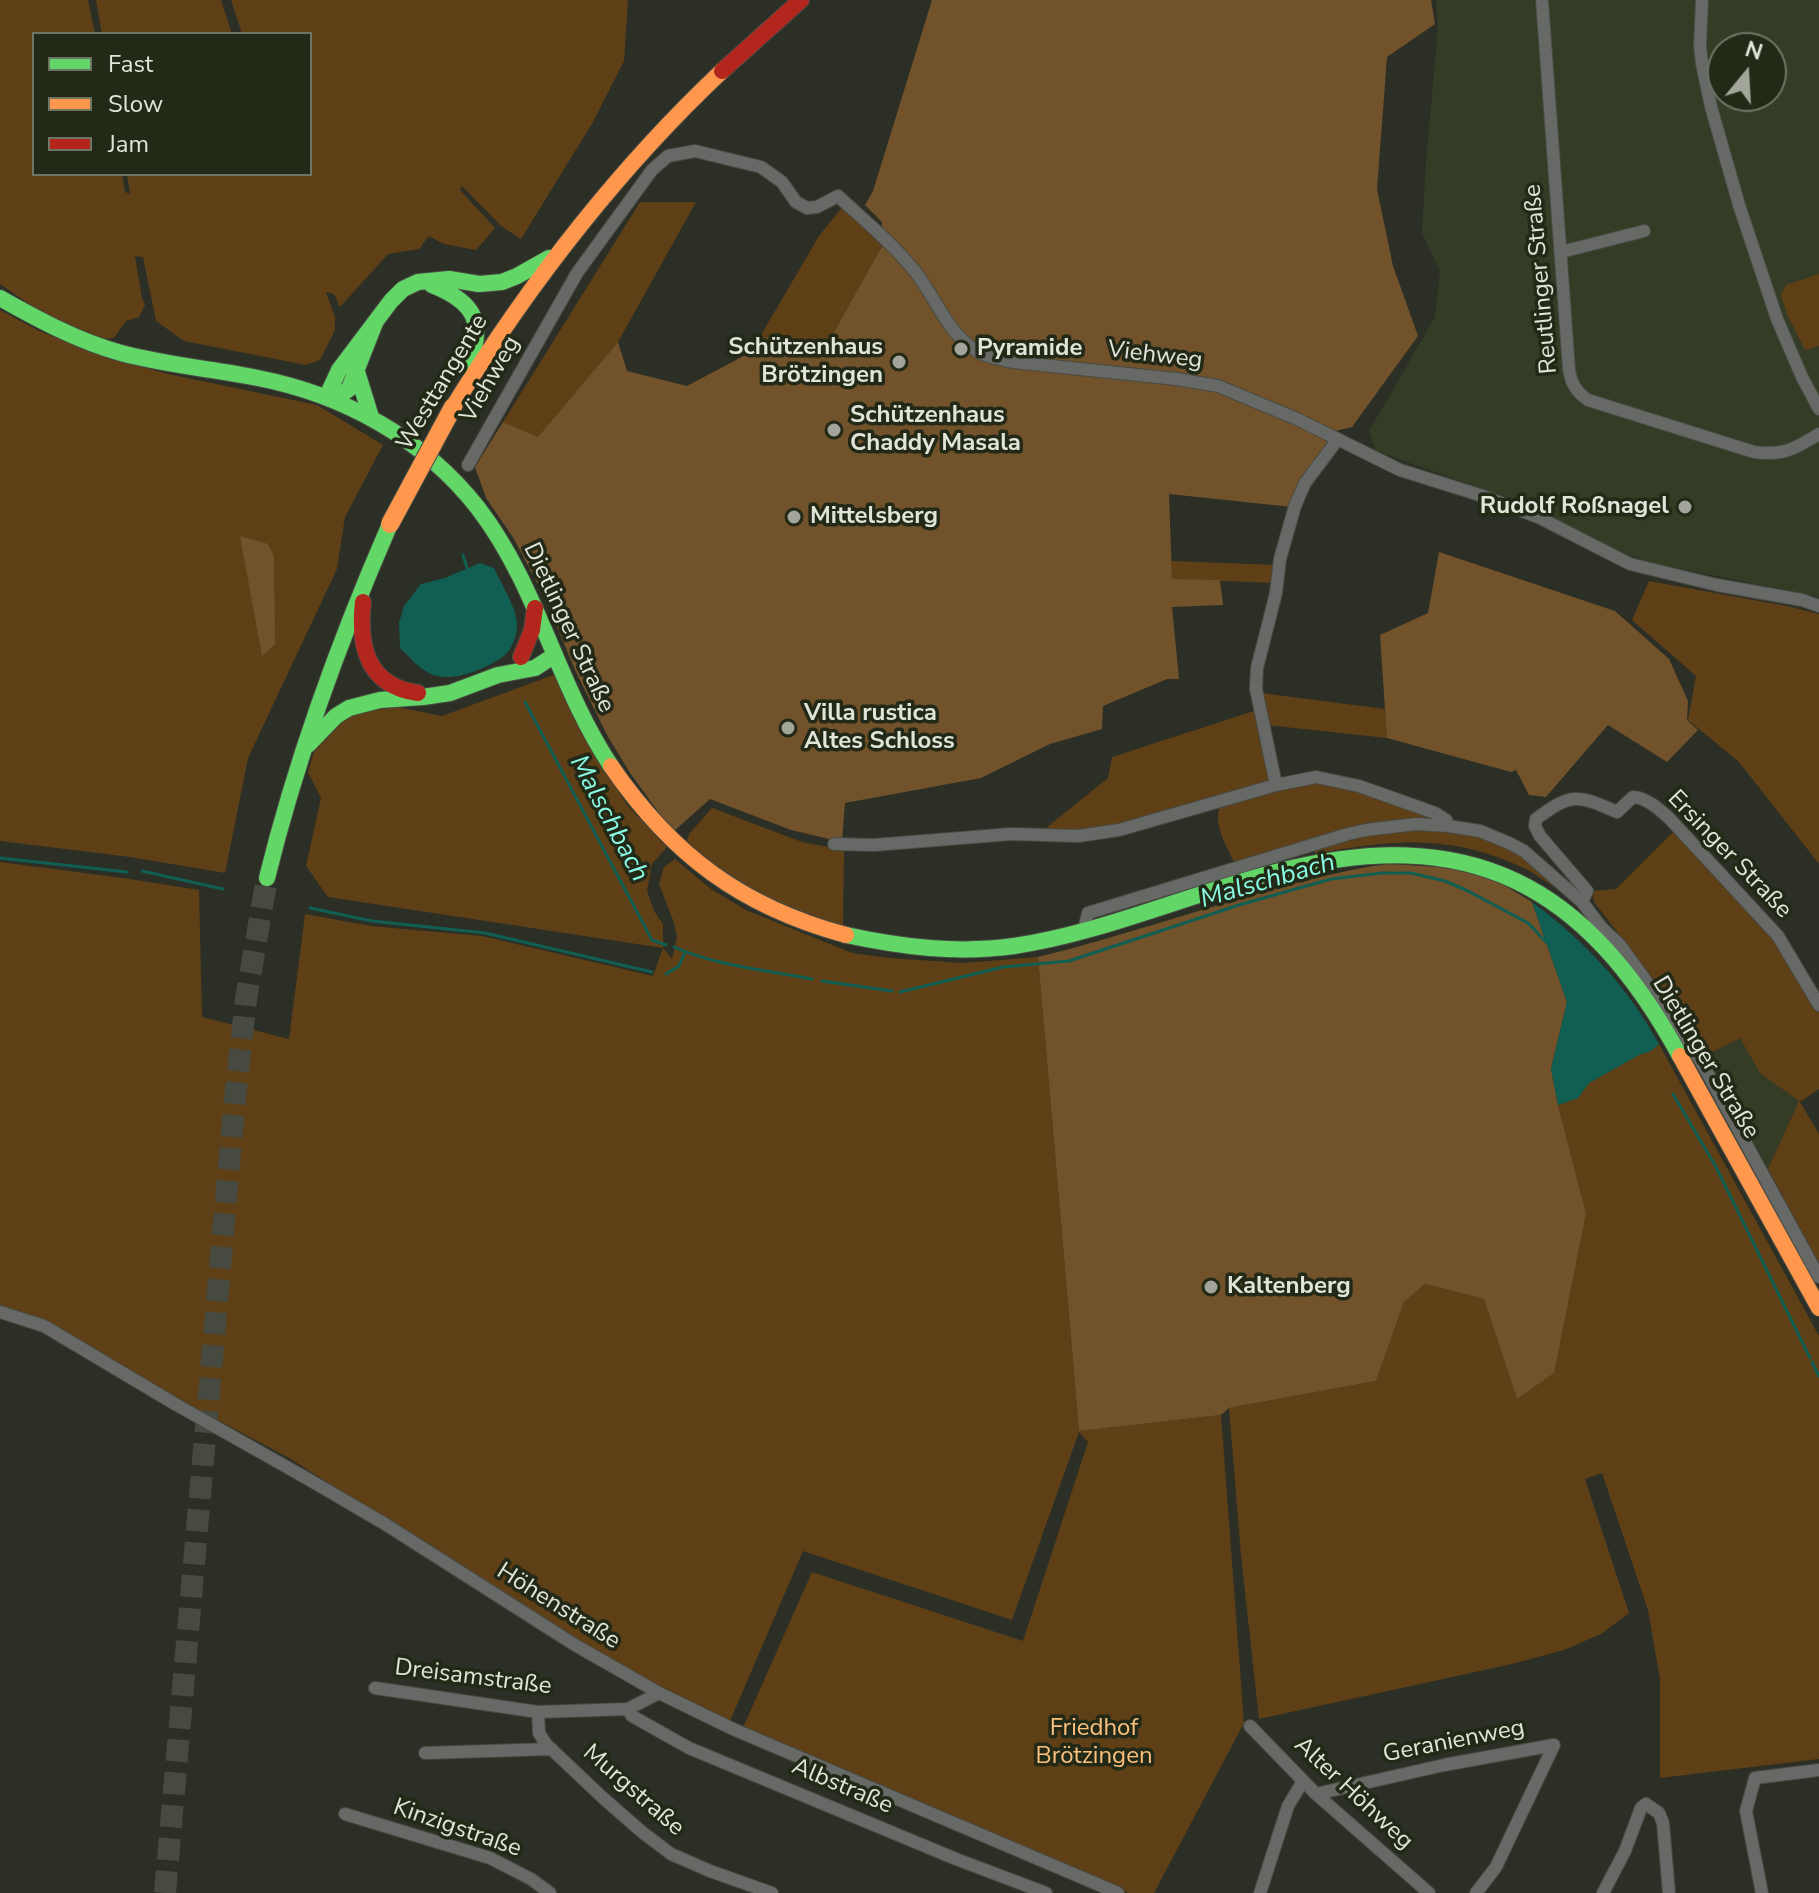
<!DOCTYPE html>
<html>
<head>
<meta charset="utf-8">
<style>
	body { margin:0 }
	#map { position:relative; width:1819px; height:1893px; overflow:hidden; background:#2c2f25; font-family:"Nunito Sans",sans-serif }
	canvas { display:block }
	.legend { position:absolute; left:32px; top:32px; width:280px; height:144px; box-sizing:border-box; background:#232917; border:2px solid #6f7465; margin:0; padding:10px 14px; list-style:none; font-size:24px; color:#e1e5d9 }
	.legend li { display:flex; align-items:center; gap:16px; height:40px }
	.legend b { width:40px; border:2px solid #6f7465 }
	.north { position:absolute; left:1707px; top:32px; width:80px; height:80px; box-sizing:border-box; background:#232917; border:2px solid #6f7465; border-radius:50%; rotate:18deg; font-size:22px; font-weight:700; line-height:32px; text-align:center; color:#e1e5d9 }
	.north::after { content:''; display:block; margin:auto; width:28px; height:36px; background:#a2a59a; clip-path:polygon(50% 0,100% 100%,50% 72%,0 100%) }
</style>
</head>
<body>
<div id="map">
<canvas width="1819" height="1893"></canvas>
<ul class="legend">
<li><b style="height:10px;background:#63d668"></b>Fast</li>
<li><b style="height:10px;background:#ff974d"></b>Slow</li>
<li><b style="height:10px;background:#b3261e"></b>Jam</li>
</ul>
<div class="north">N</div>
</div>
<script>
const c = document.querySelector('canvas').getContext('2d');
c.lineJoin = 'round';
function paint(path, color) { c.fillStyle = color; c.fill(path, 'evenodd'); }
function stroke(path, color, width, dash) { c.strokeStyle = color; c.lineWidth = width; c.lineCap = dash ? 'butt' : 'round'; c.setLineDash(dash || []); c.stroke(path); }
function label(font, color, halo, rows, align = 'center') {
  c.font = font + ' "Nunito Sans",sans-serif'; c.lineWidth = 7; c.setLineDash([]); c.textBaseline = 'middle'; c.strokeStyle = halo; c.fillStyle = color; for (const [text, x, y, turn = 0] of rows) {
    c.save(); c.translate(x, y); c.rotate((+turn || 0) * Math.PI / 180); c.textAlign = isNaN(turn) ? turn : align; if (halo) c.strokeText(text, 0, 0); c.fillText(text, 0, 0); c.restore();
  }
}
paint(new Path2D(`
	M1436,0H1819V597L1653,563L1607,548L1551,516L1500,495L1376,451L1369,431L1435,317L1440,271L1422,233L1426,162L1438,27ZM1723,48H1771V96H1723Z
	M1740,1037L1760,1073L1799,1101L1768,1169L1705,1056Z`), '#343c25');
paint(new Path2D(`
	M0,0H88L95,34H34V174H122L125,192L130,194L127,174H310V34H242L231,0H628L624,61L593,122L521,239L501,226L462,186L460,190L495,228L476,250L444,244L429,236L419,249L388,254L340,307L334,294L326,292L335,317V330L320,360L306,365L184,341L156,321L143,257L135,256L142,298L145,305L139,317L126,321L114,338C78,343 29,303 0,284Z
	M96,0H221L232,34H102Z
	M640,202H696L618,342L538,438L503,422Z
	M843,206L882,246L819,359L751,352L819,236Z
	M1819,274V346L1805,350L1787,314L1781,295L1786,285Z
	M0,310L39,331L105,357L168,374L317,405L383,445L345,517L337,569L248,758L225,873L130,857L0,841Z
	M1171,561L1278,565L1276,583L1172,579Z
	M1649,581L1787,606L1819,614V864L1739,762L1688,720L1696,676L1632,620Z
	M556,674L594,753L627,805L667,847L652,864L647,891L654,911L663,924V948L672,959L677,937L673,920L659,884L664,867L675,859L711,889L746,910L852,953L889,958L963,963L1038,957L1079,1431L1221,1415L1244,1723L1154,1893H1129L742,1730L812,1572L1023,1641L1088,1442L1079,1432L1012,1620L803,1551L730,1721L652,1682L583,1643L289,1458L171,1395L46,1320L0,1307V862L130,879L199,890L202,1017L289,1039L305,914L371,926L482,936L653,976L663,948L328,897L306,866L321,798L308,772L314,752L351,713L397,707L442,716Z
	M1261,693L1385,709L1387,738L1266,725Z
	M1257,710L1270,774L1268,782L1110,830L1046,831V828L1108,778L1112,757Z
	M1302,783H1331L1421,811L1437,821L1407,820L1241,864L1234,862C1225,842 1211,822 1222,802Z
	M712,808L802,842L844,850L843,926C785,908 729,886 687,841L689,834Z
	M1416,829L1474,834L1522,855L1565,894C1549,884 1534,872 1517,865C1448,834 1388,840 1316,854L1314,849L1367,834Z
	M1676,829L1776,940L1819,1010V1089L1800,1102L1819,1134V1263L1768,1169L1799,1101L1760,1073L1740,1038L1705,1056L1659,986L1594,902L1592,891L1616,889Z
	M1659,1044L1819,1336V1759L1660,1778V1679L1648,1610L1602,1473L1585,1479L1629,1613L1601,1634L1564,1650L1512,1664L1259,1719L1241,1556L1229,1408L1376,1381L1404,1302L1425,1284L1484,1299L1517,1399L1586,1213L1558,1105L1578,1098L1589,1083L1639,1055L1651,1051Z`), '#5f3f16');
paint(new Path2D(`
	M932,0H1431L1435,24L1387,57L1377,189L1393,266L1418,336L1352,427L1335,431L1304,477L1292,507L1169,494L1172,579L1220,580L1223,605L1172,607L1179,679H1167L1103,706L1102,729L1050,744L981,778L845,803L842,842L791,830L710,799L673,832L630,773L607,735L575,670L546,600L514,539L486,498L475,467L503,422L538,437L618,342L627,371L687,386L751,352L819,359L882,246V222L865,205L873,191Z
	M240,536L268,544L274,556L275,644L262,656Z
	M1439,552L1615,611L1669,659L1688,701L1687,720L1698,730L1667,762L1608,725L1546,797L1529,795L1516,770L1511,772L1387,738L1380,635L1428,613Z
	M1389,864L1438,867L1471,872L1492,878L1532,902L1567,1002L1551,1069L1558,1105L1586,1213L1554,1373L1517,1399L1484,1299L1425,1284L1404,1302L1376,1381L1229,1408L1221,1415L1079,1431L1038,957C1120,937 1200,909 1281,887C1317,878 1352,868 1389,864Z`), '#72522a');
paint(new Path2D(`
	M480,563L494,568C501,584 518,610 517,626C517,636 512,648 505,655C489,668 449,685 429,673C418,668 409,656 400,648L399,623L404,606L421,584L445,578Z
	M1532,902C1584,940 1628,987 1659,1044L1651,1051L1639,1055L1589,1083L1578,1098L1558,1105L1551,1069L1567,1002Z`), '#105f52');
stroke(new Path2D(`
	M463,555L468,571
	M525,702L652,940L666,945
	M0,858L127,872
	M142,871L223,889
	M310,908L372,921L485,933L652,972
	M674,947C717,966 766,970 812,979
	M666,974L679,966L685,952
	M822,981L892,991
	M900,992L1003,967L1069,961L1239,905L1331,879L1382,873H1411L1445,881L1468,891L1528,923L1548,944
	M1673,1094L1716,1167L1810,1358
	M1812,1362L1819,1376`), '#105f52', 3);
stroke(new Path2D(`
	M165,1893L234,1108L246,999L267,878`), '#474a40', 22, [22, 11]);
const street = new Path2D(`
	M1542,0L1569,369C1571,383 1576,392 1588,400L1754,452C1784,456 1794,449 1819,434
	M1702,0L1700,46L1702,64L1711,107L1739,205L1777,319L1802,377L1819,409
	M1561,252L1644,231
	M468,465L577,273L652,170L668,156L695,151L761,167L782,182L796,202L807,208L817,207L838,196C864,220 891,242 913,269C934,294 945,329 972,348C984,357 999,359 1013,362L1176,379L1218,386L1297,419L1400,470L1486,497L1540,518L1630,564L1717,585L1802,600L1819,606
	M1276,785L1256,689L1257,668L1276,593L1280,559L1295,506L1305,483L1338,439
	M834,844L874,845L1011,834L1078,836L1119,830L1276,785L1316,777L1359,786L1435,813L1446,820L1448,826
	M1582,902L1587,891L1540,836L1535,826L1536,819C1572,792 1578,795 1617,812L1633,797C1647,798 1659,809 1669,818L1778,936L1819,1005
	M1084,930L1088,913L1348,834L1366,830L1416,824L1448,826L1480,831L1509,843L1524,851L1582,902L1601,927L1620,945L1679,1026L1703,1065L1819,1277
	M0,1312L44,1326L175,1404L308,1479L385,1524L575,1645L659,1693L733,1729L1118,1893
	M375,1688L538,1712L628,1709L659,1693
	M628,1709L632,1716L689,1748L956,1859L1046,1893
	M538,1712L539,1733L546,1744L602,1797L642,1832L671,1854L710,1871L772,1893
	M1250,1726L1316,1794L1429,1893
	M425,1753L552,1749
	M1316,1794L1444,1765L1554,1745
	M345,1814L490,1858L531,1879L550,1893
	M1260,1893L1288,1806L1303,1781
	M1476,1893L1496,1867L1554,1745
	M1603,1893L1625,1851L1641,1808L1646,1804L1659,1813L1663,1823L1669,1893
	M1762,1893L1746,1811L1755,1778L1819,1770`);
const fast = new Path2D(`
	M432,285C475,302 486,323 468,366
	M0,298C39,320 78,341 121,353C166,365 213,369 258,378C344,395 423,438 478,508C538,586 557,685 611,766
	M375,323L349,389L339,396H327L339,370L391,301L403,289L418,282L449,279L479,284L502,282L517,276L549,258
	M357,372L371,417
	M308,745L336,716L349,708L380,700L423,697L450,693L498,675L535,668L555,655
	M267,878C297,756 340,639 390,524
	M846,935C902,947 957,954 1014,946C1102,933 1189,894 1276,872C1469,822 1586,884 1680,1056`);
const slow = new Path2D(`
	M453,407C529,284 617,170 722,71
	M611,766C672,855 742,907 846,935
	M1680,1056L1819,1308`);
const jam = new Path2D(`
	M722,71L801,0
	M363,602C358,646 367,686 418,693
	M521,657L532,630L535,608`);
stroke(street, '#484b43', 14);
stroke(fast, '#484b43', 18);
stroke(slow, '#484b43', 18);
stroke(jam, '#484b43', 18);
stroke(street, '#666966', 12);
stroke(fast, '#63d668', 16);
stroke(slow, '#ff974d', 16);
stroke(jam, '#b3261e', 16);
const slowBridge = new Path2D(`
	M390,524L453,407`);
stroke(slowBridge, '#484b43', 20, []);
stroke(slowBridge, '#ff974d', 18);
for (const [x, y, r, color] of [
	[961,349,8,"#a2a59a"],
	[899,362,8,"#a2a59a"],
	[834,430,8,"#a2a59a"],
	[1685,507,8,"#a2a59a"],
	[794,517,8,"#a2a59a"],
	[788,728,8,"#a2a59a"],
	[1211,1287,8,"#a2a59a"]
]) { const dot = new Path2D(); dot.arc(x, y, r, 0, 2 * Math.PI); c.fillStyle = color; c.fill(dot); stroke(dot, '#232917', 3); }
label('24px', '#e1e5d9', '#232917', [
	["Reutlinger Straße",1542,279,-95],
	["Viehweg",1155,356,7],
	["Viehweg",491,380,-60],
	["Westtangente",443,383,-59],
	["Dietlinger Straße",568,628,65],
	["Ersinger Straße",1729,855,46],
	["Dietlinger Straße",1705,1058,59],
	["Höhenstraße",558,1607,32],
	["Dreisamstraße",473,1678,7],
	["Geranienweg",1454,1742,-11],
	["Albstraße",842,1787,23],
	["Murgstraße",633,1791,41],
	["Alter Höhweg",1353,1794,43],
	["Kinzigstraße",457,1829,19]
]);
label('bold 24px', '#e1e5d9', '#232917', [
	["Schützenhaus",883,348,"right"],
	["Brötzingen",883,376,"right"],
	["Pyramide",977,349],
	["Schützenhaus",850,416],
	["Chaddy Masala",850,444],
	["Rudolf Roßnagel",1669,507,"right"],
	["Mittelsberg",810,517],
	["Villa rustica",804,714],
	["Altes Schloss",804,742],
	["Kaltenberg",1227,1287]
], 'left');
label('24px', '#fcc07d', '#232917', [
	["Friedhof",1094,1729],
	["Brötzingen",1094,1757]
]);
label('italic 26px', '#89fae4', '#232917', [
	["Malschbach",608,819,62],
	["Malschbach",1268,882,-16]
]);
</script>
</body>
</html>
